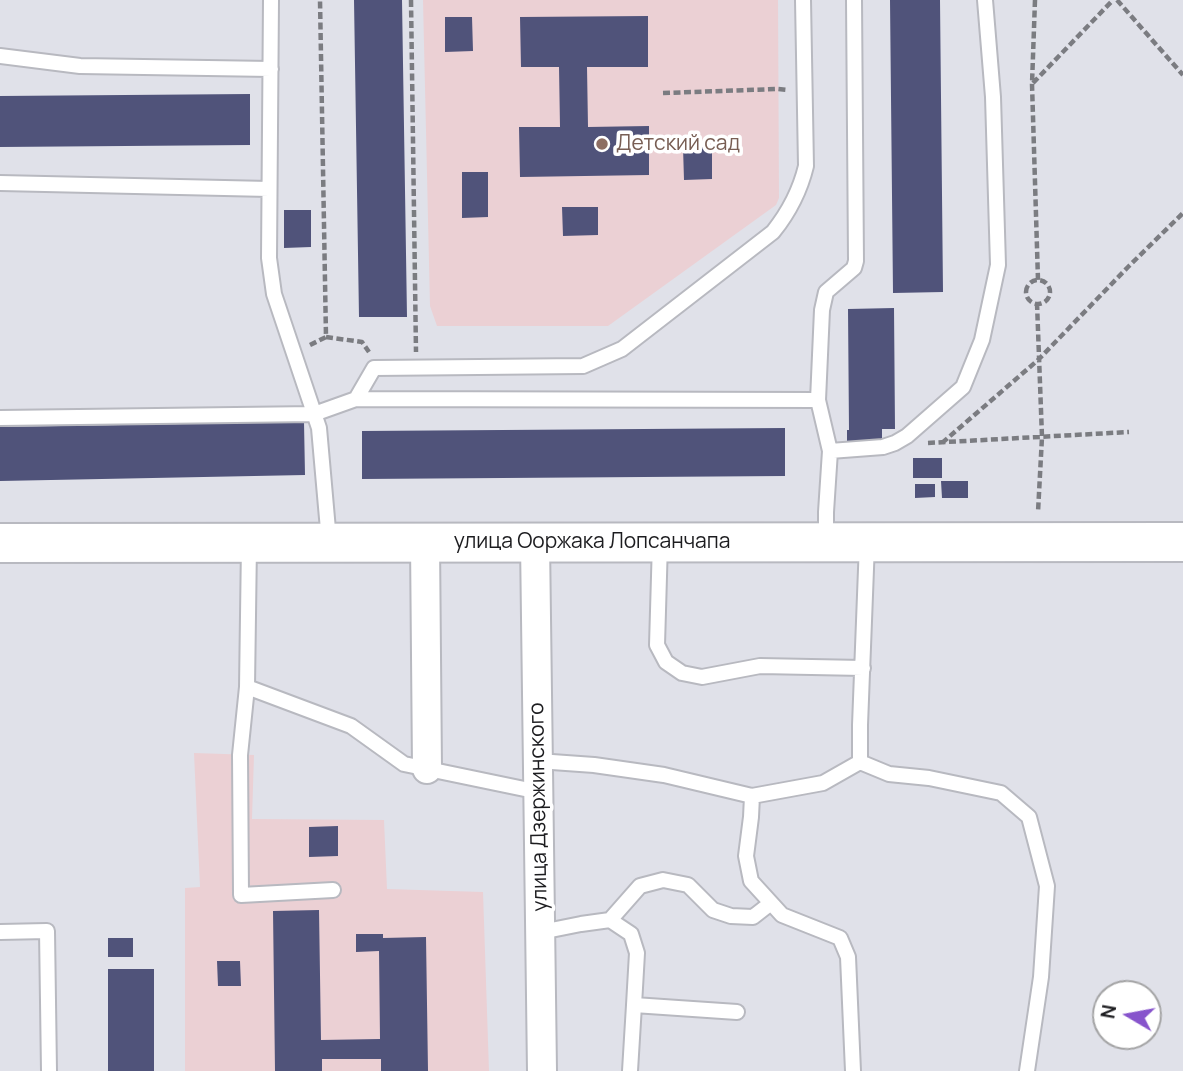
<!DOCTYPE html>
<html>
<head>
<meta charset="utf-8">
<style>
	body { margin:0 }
	#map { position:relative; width:1183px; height:1071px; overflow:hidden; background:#e0e1e9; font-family:Manrope,sans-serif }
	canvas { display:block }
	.north { position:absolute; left:1092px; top:980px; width:70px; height:70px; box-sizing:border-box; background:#fff; border:2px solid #a4a4a5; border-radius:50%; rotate:280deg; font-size:19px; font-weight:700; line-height:28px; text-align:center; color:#1c1c1f }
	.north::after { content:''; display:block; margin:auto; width:24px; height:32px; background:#8754cc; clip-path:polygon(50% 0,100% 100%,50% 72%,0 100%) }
</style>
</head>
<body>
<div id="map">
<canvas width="1183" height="1071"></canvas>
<div class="north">N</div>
</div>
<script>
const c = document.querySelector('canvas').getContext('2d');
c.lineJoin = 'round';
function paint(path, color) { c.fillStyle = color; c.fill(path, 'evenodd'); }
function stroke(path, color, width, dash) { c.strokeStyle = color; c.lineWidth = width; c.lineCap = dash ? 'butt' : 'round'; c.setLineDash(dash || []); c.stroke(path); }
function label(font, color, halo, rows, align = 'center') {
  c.font = font + ' Manrope,sans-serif'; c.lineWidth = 7; c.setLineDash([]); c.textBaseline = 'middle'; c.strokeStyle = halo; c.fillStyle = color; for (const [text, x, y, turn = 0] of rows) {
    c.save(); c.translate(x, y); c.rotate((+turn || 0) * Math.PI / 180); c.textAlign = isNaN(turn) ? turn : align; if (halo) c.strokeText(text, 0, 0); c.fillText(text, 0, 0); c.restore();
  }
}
paint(new Path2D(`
	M423,0H778L779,198L776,205L608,326H437L430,306Z
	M194,753L254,755L252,819L384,820L387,889L483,892L489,1071H185V888L200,887Z`), '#ebd0d4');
paint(new Path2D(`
	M354,0H402L407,317H359Z
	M890,0H940L943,292L893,293Z
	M648,16V67H587L588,127L649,126V175L520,177L519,127H560L559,67H521L520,17Z
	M445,17H472L473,51L445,52Z
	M250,94V145L0,147V96Z
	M712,146V179L684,180L683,147Z
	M462,172H488V217L462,218Z
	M562,207H598V235L563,236Z
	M284,210H311V247L284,248Z
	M894,308L895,429H882V443L847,444V430H849L848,309Z
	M304,422L305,475L0,481V427Z
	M785,428V476L362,479V431Z
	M913,458H942V478H913Z
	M941,481H968V498H942Z
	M915,484H935V497L915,498Z
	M338,826V856L309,857V827Z
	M319,910L321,1040L380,1039L379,951L356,952V934H383V938L426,937L428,1071H381V1059H322V1071H275L273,911Z
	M108,938H133V957H108Z
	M217,961H240L241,986H218Z
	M108,969H154V1071H108Z`), '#50537a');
const lane = new Path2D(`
	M271,0L269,258L274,294L319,428L329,541
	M0,56L80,66L271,69
	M0,183L269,189
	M356,399L374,368L583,366L622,349L773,232C789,212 800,191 806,166L803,0
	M0,418L314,414L356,399L818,400
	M830,451L883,447L895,443L907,436L963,387L982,340L998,265L993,97L985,0
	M826,540V512L830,451L818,400L822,310L826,292L854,268L856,261L854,0
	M660,542L657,645L666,662L682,673L702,677L760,666L863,668
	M249,544L247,687L351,726L404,764L539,792
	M247,687L240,755L241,895L333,890
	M538,761L594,765L664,775L752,796
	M860,762L889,774L929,778L1001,793L1029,817L1047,886L1041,977L1027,1071
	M610,920L640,886L663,880L688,885L713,910L731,916L753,917L771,903
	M0,932L47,931L49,1071
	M541,932L581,924L610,920L631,934L637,953L634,1005
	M630,1071L634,1005L737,1012
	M853,1071L848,957L840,938L782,915L751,881L746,856L751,817L752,796L823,783L860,762V725L867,543`);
const street = new Path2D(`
	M425,542L427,769
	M535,542L542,1071`);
const secondary = new Path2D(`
	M0,543L1183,542`);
stroke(lane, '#b8b9c0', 18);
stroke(street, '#b8b9c0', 32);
stroke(secondary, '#b8b9c0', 42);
stroke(new Path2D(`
	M411,0L416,352
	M1035,0L1032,84L1038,280
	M1117,0L1183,75
	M1033,83L1113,0
	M663,93L778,89L788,90
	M1026 292a12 12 0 1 1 24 0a12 12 0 1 1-24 0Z
	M1037,303L1042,437L1038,512
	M326,337L362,342L369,352
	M310,345L326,337L320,0
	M928,443L1129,432
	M942,443L1038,360L1128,267L1183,213`), '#7b7c81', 4.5, [7, 3.5]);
stroke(lane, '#fff', 14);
stroke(street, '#fff', 28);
stroke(secondary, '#fff', 38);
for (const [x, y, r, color] of [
	[602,144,7,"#8d6e63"]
]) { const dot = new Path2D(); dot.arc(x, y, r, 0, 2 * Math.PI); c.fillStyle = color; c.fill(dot); stroke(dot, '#fff', 2.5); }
label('21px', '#785e54', '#fff', [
	["Детский сад",616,144]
], 'left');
label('21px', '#1c1c1f', '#fff', [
	["улица Ооржака Лопсанчапа",592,542],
	["улица Дзержинского",539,807,-91]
]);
</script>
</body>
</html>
